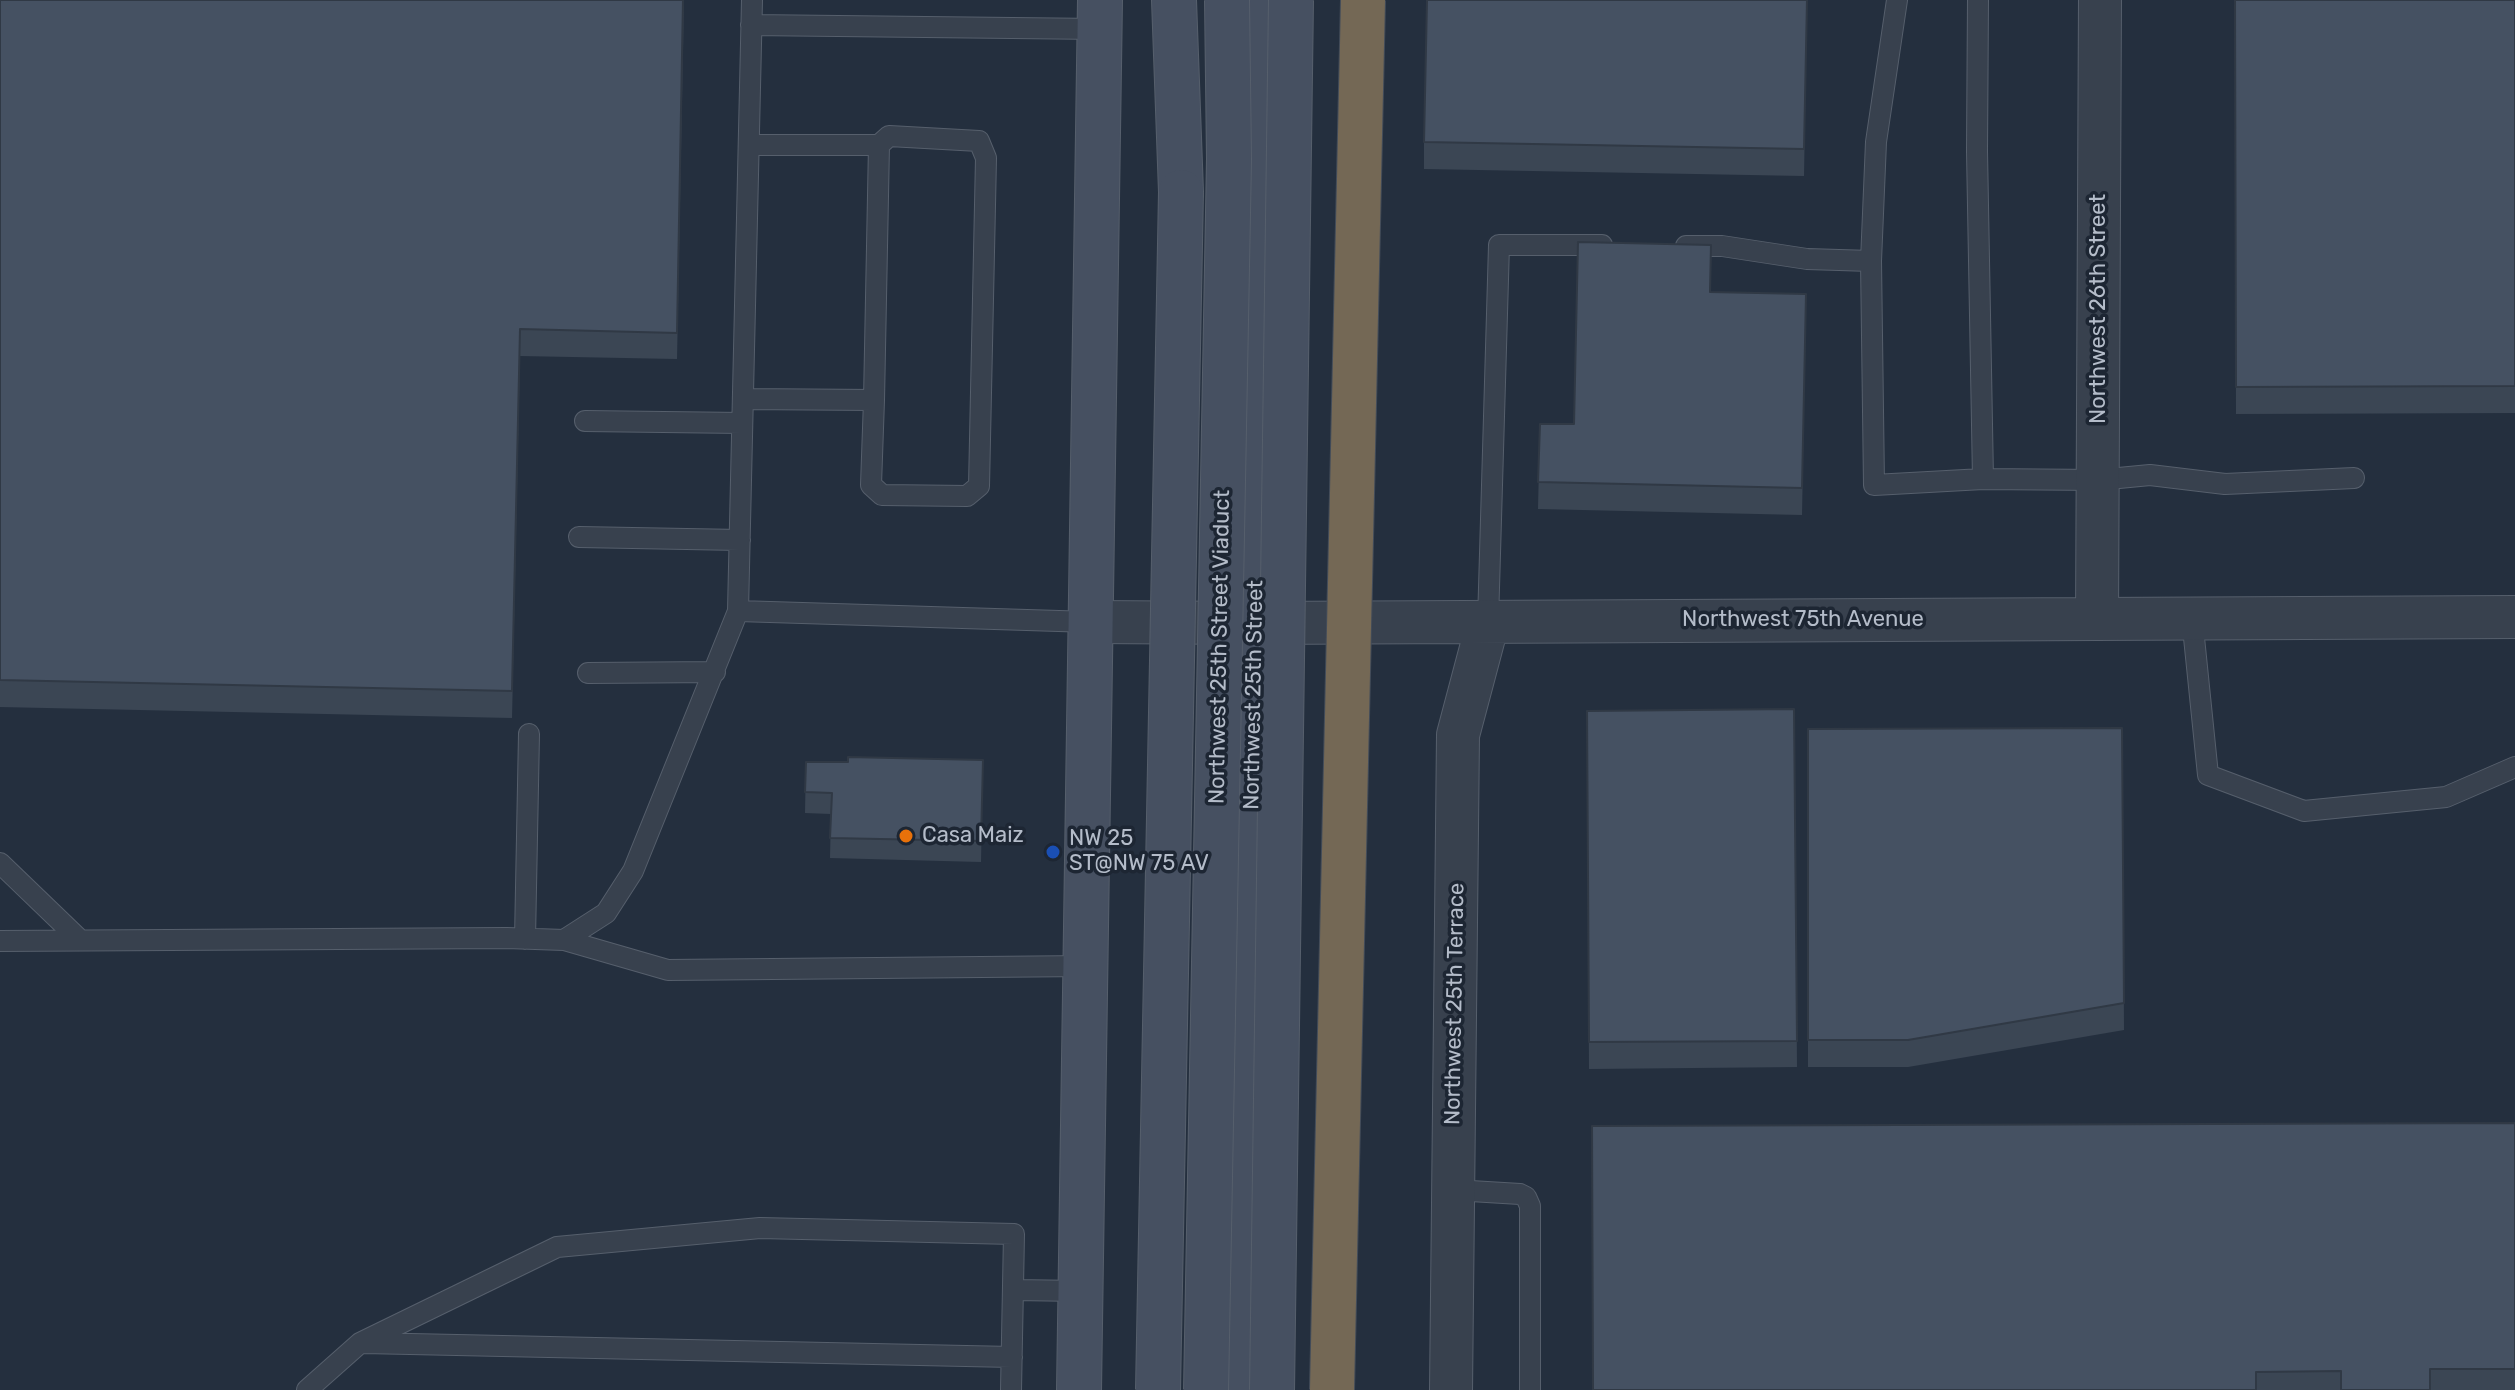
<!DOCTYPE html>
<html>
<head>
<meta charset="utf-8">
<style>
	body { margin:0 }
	canvas { display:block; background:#242f3e }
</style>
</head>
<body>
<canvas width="2515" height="1390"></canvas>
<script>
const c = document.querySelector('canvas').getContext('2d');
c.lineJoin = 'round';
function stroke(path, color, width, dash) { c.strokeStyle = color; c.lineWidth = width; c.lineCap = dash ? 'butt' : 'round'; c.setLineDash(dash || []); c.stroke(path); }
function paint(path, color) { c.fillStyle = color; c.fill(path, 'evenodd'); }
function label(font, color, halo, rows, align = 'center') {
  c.font = font + ' Rubik,sans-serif'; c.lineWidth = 7; c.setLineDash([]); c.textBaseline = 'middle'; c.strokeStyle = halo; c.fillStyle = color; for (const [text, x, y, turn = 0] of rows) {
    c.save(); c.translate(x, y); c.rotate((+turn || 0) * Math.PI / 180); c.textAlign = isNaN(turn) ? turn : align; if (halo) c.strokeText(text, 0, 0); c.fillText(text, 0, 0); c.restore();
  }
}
const lane = new Path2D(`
	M1897,0L1876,142L1871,261L1874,485L1983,479L1977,151L1978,0
	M751,25L1099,29
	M749,145H879
	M1686,246H1722L1807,259L1871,261
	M743,399L874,400L871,485L882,495L967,496L979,486L986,158L979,141L889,136L879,145L874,400
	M585,421L742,423
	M1983,479L2098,480L2150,475L2225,484L2354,478
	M579,537L740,540
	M738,611L1091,622
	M2192,618L2208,775L2304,811L2446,797L2515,767
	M1488,622L1499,245H1602
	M588,673L715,672
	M0,863L80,940
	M525,939L529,734
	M564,940L668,970L1086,966
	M0,941L507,938L564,940L606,913L633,871L738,611L752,0
	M1454,1190L1520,1194L1526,1197L1530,1206V1390
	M1014,1290L1081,1291
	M364,1343L1012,1357
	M307,1390L360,1343L557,1247L760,1228L1014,1234L1011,1390`);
const street = new Path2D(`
	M2097,619L2100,0
	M1091,622L1256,623L2515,617
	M1451,1390L1458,735L1488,622`);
const secondary = new Path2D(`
	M1174,0L1181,192
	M1079,1390L1100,0
	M1239,1390L1268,0`);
stroke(lane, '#565f6c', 22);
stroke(street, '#565f6c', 44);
stroke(secondary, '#565f6c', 46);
stroke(lane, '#38414e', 20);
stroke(street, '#38414e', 42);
stroke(secondary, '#465061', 44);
const secondaryBridge = new Path2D(`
	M1158,1390L1181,192
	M1206,1390L1229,159L1227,0
	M1272,1390L1291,0`);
const highwayBridge = new Path2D(`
	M1332,1390L1363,0`);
stroke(secondaryBridge, '#565f6c', 46, []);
stroke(highwayBridge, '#434c59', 46, []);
stroke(secondaryBridge, '#465061', 44);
stroke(highwayBridge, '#746855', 44);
paint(new Path2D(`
	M0,0H684L677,359L520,356L512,718L0,707Z
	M1807,0L1804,176L1424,169V142Z
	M2235,0H2515V413L2236,414Z
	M1710,292L1806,294L1802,515L1538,509L1540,424H1574Z
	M1794,709L1797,1067L1589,1069L1587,711Z
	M2122,728L2124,1030L1908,1067H1808V729Z
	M983,760L981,862L830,858L831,814L805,813L806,762H848Z
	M2515,1123V1390H1593Z`), '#3b4654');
const building = new Path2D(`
	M0,0H683L677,333L520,329L512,691L0,680Z
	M1427,0H1807L1804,149L1424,142Z
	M2235,0H2515V386L2236,387Z
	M1578,242L1711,245L1710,292L1806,294L1802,488L1538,482L1540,424H1574Z
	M1794,709L1797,1041L1589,1042L1587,711Z
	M2122,728L2124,1003L1908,1040H1808V729Z
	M848,757L983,760L981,841L830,838L832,793L805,792L806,762H848Z
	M2515,1123V1369H2430V1390H2341V1371L2256,1372V1390H1593L1592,1126Z`);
paint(building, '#455162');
stroke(building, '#303945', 2);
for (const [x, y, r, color] of [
	[906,836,8,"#e8710a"],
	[1053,852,8,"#1a4fb4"]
]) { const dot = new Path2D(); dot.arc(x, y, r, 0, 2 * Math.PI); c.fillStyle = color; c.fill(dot); stroke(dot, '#1d2633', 3); }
label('22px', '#b4bcc9', '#1d2633', [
	["Northwest 26th Street",2099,309,-90],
	["Northwest 75th Avenue",1803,620],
	["Northwest 25th Street Viaduct",1220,647,-89],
	["Northwest 25th Street",1254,695,-89],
	["Northwest 25th Terrace",1455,1004,-89]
]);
label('22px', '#b4bcc9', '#1d2633', [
	["Casa Maiz",922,836],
	["NW 25",1069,839],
	["ST@NW 75 AV",1069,864]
], 'left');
</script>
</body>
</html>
